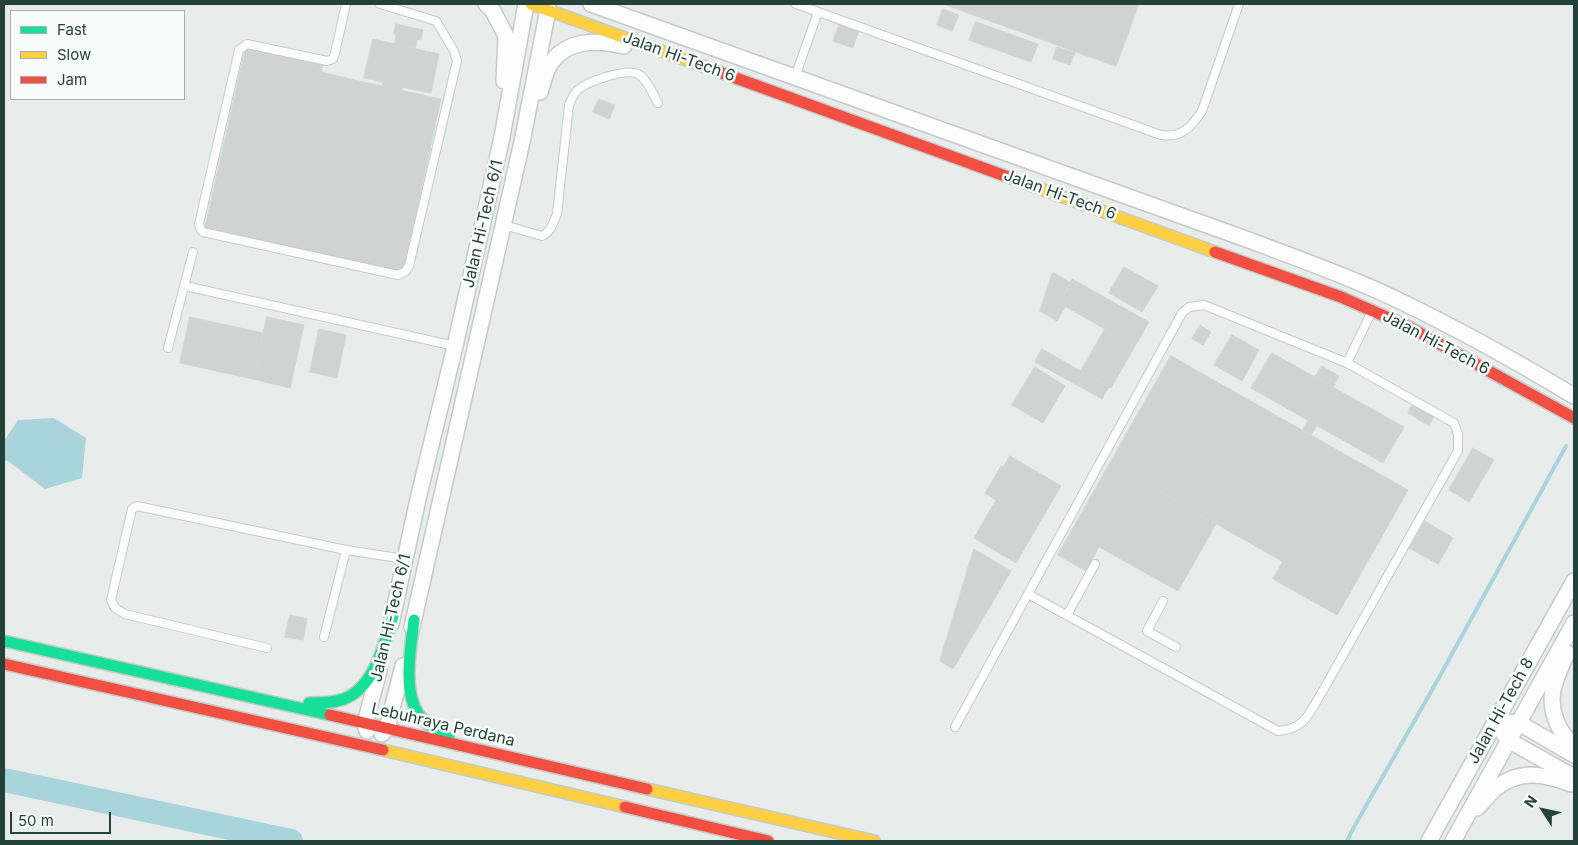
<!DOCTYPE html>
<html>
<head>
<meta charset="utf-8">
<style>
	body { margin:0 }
	#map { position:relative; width:1578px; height:845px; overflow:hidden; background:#e8edeb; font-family:Inter,sans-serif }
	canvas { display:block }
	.frame { position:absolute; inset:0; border:5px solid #24423a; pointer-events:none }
	.legend { position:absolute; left:10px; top:10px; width:175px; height:90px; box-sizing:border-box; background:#f7fbf9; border:1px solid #a3b1ad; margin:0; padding:6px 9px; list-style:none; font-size:15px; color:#24423a }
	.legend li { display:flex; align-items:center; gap:10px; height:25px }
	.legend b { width:25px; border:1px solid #a3b1ad }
	.north { position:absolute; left:1518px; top:785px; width:50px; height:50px; -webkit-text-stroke:4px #f7fbf9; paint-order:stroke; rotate:305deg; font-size:14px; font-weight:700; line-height:20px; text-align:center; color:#24423a }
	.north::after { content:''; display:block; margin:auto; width:18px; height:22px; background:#24423a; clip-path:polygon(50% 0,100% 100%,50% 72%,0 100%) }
	.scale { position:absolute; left:10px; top:812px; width:101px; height:22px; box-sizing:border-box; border:2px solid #24423a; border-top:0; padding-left:6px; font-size:15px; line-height:18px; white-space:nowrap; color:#24423a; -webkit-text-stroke:4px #f7fbf9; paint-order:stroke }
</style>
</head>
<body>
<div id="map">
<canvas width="1578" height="845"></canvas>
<div class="frame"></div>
<ul class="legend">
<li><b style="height:6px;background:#16e098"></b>Fast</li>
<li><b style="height:6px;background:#ffcf43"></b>Slow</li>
<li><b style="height:6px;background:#f24e42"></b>Jam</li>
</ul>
<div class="north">N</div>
<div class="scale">50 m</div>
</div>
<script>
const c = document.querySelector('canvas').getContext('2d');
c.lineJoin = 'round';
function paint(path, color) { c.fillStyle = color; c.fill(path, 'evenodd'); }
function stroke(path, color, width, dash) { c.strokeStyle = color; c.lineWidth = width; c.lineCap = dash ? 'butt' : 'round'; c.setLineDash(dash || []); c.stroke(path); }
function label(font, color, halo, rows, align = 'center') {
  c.font = font + ' Inter,sans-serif'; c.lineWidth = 5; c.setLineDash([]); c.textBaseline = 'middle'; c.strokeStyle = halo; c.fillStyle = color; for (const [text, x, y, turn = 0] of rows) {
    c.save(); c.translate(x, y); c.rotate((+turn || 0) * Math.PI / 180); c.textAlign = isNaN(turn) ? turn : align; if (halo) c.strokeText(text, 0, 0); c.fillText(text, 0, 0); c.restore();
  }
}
paint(new Path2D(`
	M54,418L86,438L82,478L45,489L8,461H4V441L18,420Z`), '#a9d4db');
stroke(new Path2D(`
	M1347,841L1354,827L1436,683L1566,446`), '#a9d4db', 4);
stroke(new Path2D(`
	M4,780L291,841`), '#a9d4db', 24);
const building = new Path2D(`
	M943,4H1139L1116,66Z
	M943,9L959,15L952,31L937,25Z
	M976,22L1038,44L1031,62L969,40Z
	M840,23L859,30L853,48L833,41Z
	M396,24L423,30L421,40L417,39L418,37L397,32V35L394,34Z
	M397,32L418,37L415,49L395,44Z
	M373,39L439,54L431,93L402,87V90L382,86L383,82L364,78Z
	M246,47L323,64L321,72L350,79L311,252L205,228Z
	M1057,47L1075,53L1070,65L1053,59Z
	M350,79L441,99L403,272L311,252Z
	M599,99L615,105L609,119L593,112Z
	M1124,267L1158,286L1142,312L1109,293Z
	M1053,272L1071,283L1059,303L1065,307L1057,321L1040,311Z
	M1072,279L1149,322L1135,346L1059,303Z
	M190,317L263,333L253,379L180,363Z
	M267,317L304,325L290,388L253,379Z
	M1200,325L1211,332L1203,345L1192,339Z
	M319,329L346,335L337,378L310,372Z
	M1105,329L1135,346L1111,388L1081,371Z
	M1232,335L1259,350L1242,381L1214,365Z
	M1042,349L1109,387L1102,399L1035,362Z
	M1272,353L1404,427L1383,463L1251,388Z
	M1171,356L1309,434L1248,542L1110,463Z
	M1322,366L1339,376L1333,387L1315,377Z
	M1035,367L1065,386L1043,423L1012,405Z
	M1413,404L1434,417L1429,426L1408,413Z
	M1308,421L1317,425L1311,435L1303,430Z
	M1309,434L1408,490L1347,598L1248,542Z
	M1473,448L1494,460L1469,502L1449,490Z
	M1010,456L1061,486L1016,563L974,538L996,500L985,493L1001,466L1003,467Z
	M1110,463L1216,524L1178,591L1099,547L1086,571L1058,555Z
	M1425,521L1453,538L1438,564L1409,548Z
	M974,549L1011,571L953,669L940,661Z
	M1283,562L1347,598L1337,615L1273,579Z
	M290,615L307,619L303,640L285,637Z`);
paint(building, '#cfd4d2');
stroke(building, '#d1d6d4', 1);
const lane = new Path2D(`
	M346,4L335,53L333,59L327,61L247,44L239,50L199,224L200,228L203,232L398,275L405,272L409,266L457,61L454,51L436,21L380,4
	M796,4L1161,135C1182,138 1191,127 1202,111L1239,4
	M795,77L818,12
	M504,225L542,236C551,232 553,223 557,214L569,105C571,101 573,95 576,92C584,82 626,68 638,74C647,79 653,94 658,103
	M185,286L455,346
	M168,348L193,252
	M1347,363L1372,311
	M1163,601L1147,631L1176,647
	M1067,615L1095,564
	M324,637L346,550
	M267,648L125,614L115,608L111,600L132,509L137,506L346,550L405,559
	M955,727L1182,313L1189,307L1204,305L1347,363L1454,423L1458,434V451L1321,694C1308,715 1305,729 1278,731L1028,594`);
const street = new Path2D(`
	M486,4L493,11L506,36L504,81
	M591,4L1246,239C1299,259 1353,278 1404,303C1462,331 1519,363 1574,396
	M540,92C543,84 545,73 549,66C566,38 597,40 624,46
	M391,624L418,499L455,346L502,137L526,4
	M412,627L522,142L548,10L547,4
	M1567,653C1562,664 1557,675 1554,686C1548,707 1557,732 1574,745
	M1509,722L1519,723L1574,755
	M367,731L365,723L379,671
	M1503,733L1508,740L1574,777
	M382,734L387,728L403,666
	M1477,808C1483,802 1489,794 1496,788C1521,769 1544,774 1571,784
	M1429,841L1574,581
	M1453,841L1574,623`);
const fast = new Path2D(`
	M414,620C411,647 402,691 419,715C426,725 439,732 449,739
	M4,641L330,715
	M309,703C321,703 333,703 344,699C375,687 384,644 393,616`);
const slow = new Path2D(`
	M531,4L711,69
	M1008,177L1215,252
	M383,750L625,807
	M647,789L874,841`);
const jam = new Path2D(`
	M711,69L1008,177
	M1215,252L1341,297L1409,327L1574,418
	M4,664L383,750
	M330,715L647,789
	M625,807L768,841`);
stroke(lane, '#c5cac8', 10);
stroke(street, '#c5cac8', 18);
stroke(fast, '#c3cbc8', 14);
stroke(slow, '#c3cbc8', 14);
stroke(jam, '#c3cbc8', 14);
stroke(lane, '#fcfcfc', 8);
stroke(street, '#fcfcfc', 15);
stroke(fast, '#16e098', 11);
stroke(slow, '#ffcf43', 11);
stroke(jam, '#f24e42', 11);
label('16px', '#24423a', '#f7fbf9', [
	["Jalan Hi-Tech 6",679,57,20],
	["Jalan Hi-Tech 6",1060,195,20],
	["Jalan Hi-Tech 6/1",483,224,-77],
	["Jalan Hi-Tech 6",1436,343,28],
	["Jalan Hi-Tech 6/1",391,618,-77],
	["Jalan Hi-Tech 8",1501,711,-61],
	["Lebuhraya Perdana",443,725,13]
]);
</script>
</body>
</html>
